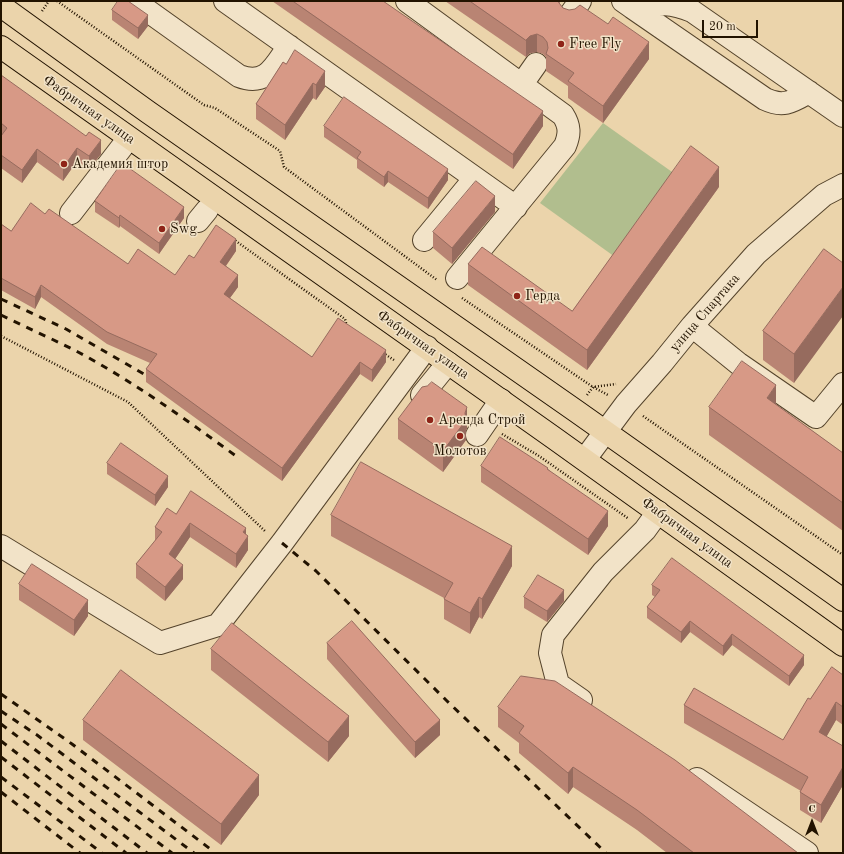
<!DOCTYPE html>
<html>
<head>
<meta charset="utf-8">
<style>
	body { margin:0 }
	#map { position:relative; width:844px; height:854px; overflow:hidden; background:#ebd4ab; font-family:"Old Standard TT",serif }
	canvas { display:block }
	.frame { position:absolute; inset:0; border:2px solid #221300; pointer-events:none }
	.north { position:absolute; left:792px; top:802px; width:40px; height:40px; -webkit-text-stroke:3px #f2e3c8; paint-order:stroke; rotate:0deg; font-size:11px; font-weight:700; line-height:16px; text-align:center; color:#221300 }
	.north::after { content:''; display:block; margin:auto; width:14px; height:18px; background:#221300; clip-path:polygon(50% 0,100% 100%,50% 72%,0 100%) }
	.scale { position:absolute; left:702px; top:20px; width:56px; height:18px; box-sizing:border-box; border:2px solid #221300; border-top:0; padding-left:5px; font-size:12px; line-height:14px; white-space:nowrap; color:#221300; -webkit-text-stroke:3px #f2e3c8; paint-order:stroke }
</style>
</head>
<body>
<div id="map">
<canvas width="844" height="854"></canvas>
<div class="frame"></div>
<div class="north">С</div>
<div class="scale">20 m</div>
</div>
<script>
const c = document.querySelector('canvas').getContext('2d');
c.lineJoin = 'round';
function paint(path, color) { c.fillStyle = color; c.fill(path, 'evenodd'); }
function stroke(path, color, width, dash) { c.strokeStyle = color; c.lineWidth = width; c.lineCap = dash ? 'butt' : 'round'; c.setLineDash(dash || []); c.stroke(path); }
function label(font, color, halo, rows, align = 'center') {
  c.font = font + ' "Old Standard TT",serif'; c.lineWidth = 3; c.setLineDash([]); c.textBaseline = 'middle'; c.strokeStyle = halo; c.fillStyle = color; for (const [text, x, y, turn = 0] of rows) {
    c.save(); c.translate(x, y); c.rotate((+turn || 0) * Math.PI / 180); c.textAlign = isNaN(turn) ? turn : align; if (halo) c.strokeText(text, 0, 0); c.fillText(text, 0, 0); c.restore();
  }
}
paint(new Path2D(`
	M603,123L682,179L622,262L540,203Z`), '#b1be8e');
const minor = new Path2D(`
	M134,1L239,76C267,87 275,65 289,46
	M225,1L516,207
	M407,1L563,115C570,126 570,134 565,146L457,278
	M623,1L633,8C658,4 668,1 692,11L843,116
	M633,8L765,99C784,108 793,101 809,92
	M570,15L580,1
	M522,84L536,64
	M71,213L122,147
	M198,221L207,210
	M424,240L475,178
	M692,326L739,364L816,417L843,384
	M422,395L448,363
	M477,435L501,400
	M585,459L626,404L662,363L692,326L756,254L824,195L843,185
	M1,546L160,643L218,625L282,543L427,347
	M581,700L558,684L550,653L553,635L603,572L645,530L658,512
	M697,779L807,853`);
const major = new Path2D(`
	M1,6L148,112L576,411L843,600
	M1,47L554,438L843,645`);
stroke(minor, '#54432b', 24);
stroke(major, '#221300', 24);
stroke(new Path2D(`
	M57,1L204,105L215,108L280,151L284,167L437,280
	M42,11L49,1
	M233,239L345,319L347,327
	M462,298L593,387L608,395
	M1,336L128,402L265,531
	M383,353L394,360
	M587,395L593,387L616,384
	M643,416L843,555
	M502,434L539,456L629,519`), '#221300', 2.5, [1, 2]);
stroke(minor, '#f2e3c8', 22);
stroke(major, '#ebd4ab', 22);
stroke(new Path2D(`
	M1,299L66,329L149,377
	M1,315C27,328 53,339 78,352C134,382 185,419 236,456
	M282,543L316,571L447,701L606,853
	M1,694L72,744L213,851
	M1,711L37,735L194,853
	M1,724L172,853
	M1,741L147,853
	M1,757L126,853
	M1,777L102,853
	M1,792L80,853`), '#221300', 3, [7, 7]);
paint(new Path2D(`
	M272,1H383L543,126L513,169Z
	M445,1H560V4L563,8L649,59L603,123L568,98V86L546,71V57L543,54L537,52L530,53L526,57Z
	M112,10L148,26L138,39L112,20Z
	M283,62L325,87L316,100L313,98L285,140L256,119V104Z
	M1,75L101,154L89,169L77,161L63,181L37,162L22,183L1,168Z
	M324,126L448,180L428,209L388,182L384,187L357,168V160L324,137Z
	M719,187L587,370L468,285V264L572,311Z
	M95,201L184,218L159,254L120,226L119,228L95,212Z
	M495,212L452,264L433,248V232Z
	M45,214L128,264L175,275L194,258L236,251L226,266L238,287L230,298L312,357L386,362L372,382L360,374L282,481L146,382V369L150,363L107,344L41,297L35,309L1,290V224L11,231Z
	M824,249L794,383L763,360V331Z
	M776,405L843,453V531L709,435V407Z
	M398,419L467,428L466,431V440L443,472L398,439Z
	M107,463L168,487L155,506L107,474Z
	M481,466L548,469L608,526L588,555L481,482Z
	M176,514L246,535L248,550L236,568L190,537L175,559L183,579L165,601L136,578V564L155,541V527Z
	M331,515L512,566L482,619L479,617L470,634L444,619V598L331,536Z
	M19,584L88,616L74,636L19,600Z
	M652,585L804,665L789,686L732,645L723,656L690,632L681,643L647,618V607L655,597L652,595Z
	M524,597L564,601L547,622L524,608Z
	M327,643L440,735L415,758L327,659Z
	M211,649L349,736L328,762L211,670Z
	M843,675V725L836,720L826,737L843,746V785L821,823L800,810V792L801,791L684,723V705L783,740L810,699Z
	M498,707L798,853H667L637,830L573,787L568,794L519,753V743L498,727Z
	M83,720L259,795L221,845L83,740Z`), '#b98473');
paint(new Path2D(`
	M148,15V26L138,39V28Z
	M537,34V52L530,53L526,57V40L530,36Z
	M649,42V59L603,123V106Z
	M325,71V87L316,100V85Z
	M313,83V98L285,140V125Z
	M543,111V126L513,169V154Z
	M101,140V154L89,169V156Z
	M77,148V161L63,181V168Z
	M37,149V162L22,183V170Z
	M719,167V187L587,370V350Z
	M448,169V180L428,209V198Z
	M388,171V182L384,187V177Z
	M495,196V212L452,264V248Z
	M184,207V218L159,254V243Z
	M120,215V226L119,228V218Z
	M236,239V251L220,274V262Z
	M238,275V287L224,306V294Z
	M41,285V297L35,309V297Z
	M843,287V316L794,383V354Z
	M386,350V362L372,382V370Z
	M360,362V374L282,481V468Z
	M776,385V414L767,398Z
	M467,407V428L466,431V440L443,472V451L465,413Z
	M168,476V487L155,506V495Z
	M608,511V526L588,555V539Z
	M190,523V537L169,568V554Z
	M246,528V539L248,536V550L236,568V554L243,532Z
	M512,546V566L482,619V599Z
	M183,565V579L165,601V587Z
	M564,590V601L547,622V611Z
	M479,597V617L470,634V613Z
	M88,600V616L74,636V620Z
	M690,621V632L681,643V632Z
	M732,634V645L723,656V646Z
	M804,655V665L789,686V676Z
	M836,702V720L819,750V732Z
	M349,716V736L328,762V742Z
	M440,720V735L415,758V742Z
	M573,767V787L568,794V773Z
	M843,767V785L821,823V805Z
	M259,775V795L221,845V824Z`), '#966b5e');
const building = new Path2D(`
	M118,1H128L148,15L138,28L112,10Z
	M293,1H383L543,111L513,154Z
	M470,1H558L559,3L563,8L569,10L575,9L580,5L608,24L613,17L649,42L603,106L568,81L574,73L546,54L548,48L547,42L543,37L537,34L530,36L526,40Z
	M295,50L325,71L316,85L313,83L285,125L256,104L283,62L286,64Z
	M1,75L86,136L89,132L101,140L89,156L77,148L63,168L37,149L22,170L1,155V136L7,128L1,123Z
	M344,97L448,169L428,198L388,171L384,177L357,158L361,152L324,126Z
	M691,146L719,167L587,350L468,264L482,247L572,311Z
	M122,163L184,207L159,243L120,215L119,218L95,201Z
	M476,181L495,196L452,248L433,232Z
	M31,203L45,214L49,209L128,264L138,249L175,275L189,255L194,258L216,225L236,239L220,262L238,275L224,294L312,357L338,318L386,350L372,370L360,362L282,468L146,369L157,354L107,332L41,285L35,297L1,278V224L11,231Z
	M824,249L843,263V287L794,354L763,331Z
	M742,361L776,385L767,398L843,453V503L709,407Z
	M432,382L467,407L465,413L466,420L443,451L398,419L422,387L427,386Z
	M500,437L548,468L547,469L608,511L588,539L481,466Z
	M121,443L168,476L155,495L107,463Z
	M361,462L512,546L482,599L479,597L470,613L444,599L453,583L331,515Z
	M191,491L246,528L243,532L248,536L236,554L190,523L169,554L183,565L165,587L136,564L162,532L155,527L167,508L176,514Z
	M672,558L804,655L789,676L732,634L723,646L690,621L681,632L647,607L660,590L652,585Z
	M32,564L88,600L74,620L19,584Z
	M538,575L564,590L547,611L524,597Z
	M352,621L440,720L415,742L327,643Z
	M232,623L349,716L328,742L211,649Z
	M832,667L843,675V707L836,702L819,732L843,746V767L821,805L800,792L808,777L684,705L694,688L783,740L808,698L810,699Z
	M121,670L259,775L221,824L83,720Z
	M521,676L555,681L675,760L798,853H694L637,810L573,767L568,773L519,733L524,726L498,707Z`);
paint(building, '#d79986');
stroke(building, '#966b5e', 1);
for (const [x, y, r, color] of [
	[561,44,4,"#8f2418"],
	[64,164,4,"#8f2418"],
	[162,229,4,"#8f2418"],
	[517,296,4,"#8f2418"],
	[430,420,4,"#8f2418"],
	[460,436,4,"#8f2418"]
]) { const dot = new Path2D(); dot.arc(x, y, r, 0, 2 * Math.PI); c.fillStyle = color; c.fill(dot); stroke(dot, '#f2e3c8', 1.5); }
label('14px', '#221300', '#f2e3c8', [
	["Free Fly",569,44],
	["Академия штор",72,164],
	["Swg",170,229],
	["Герда",525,296],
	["Аренда Строй",438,420],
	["Молотов",460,451,"center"]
], 'left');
label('14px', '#221300', '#f2e3c8', [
	["Фабричная улица",89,110,35],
	["улица Спартака",705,313,-49],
	["Фабричная улица",423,345,35],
	["Фабричная улица",687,533,36]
]);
</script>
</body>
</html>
